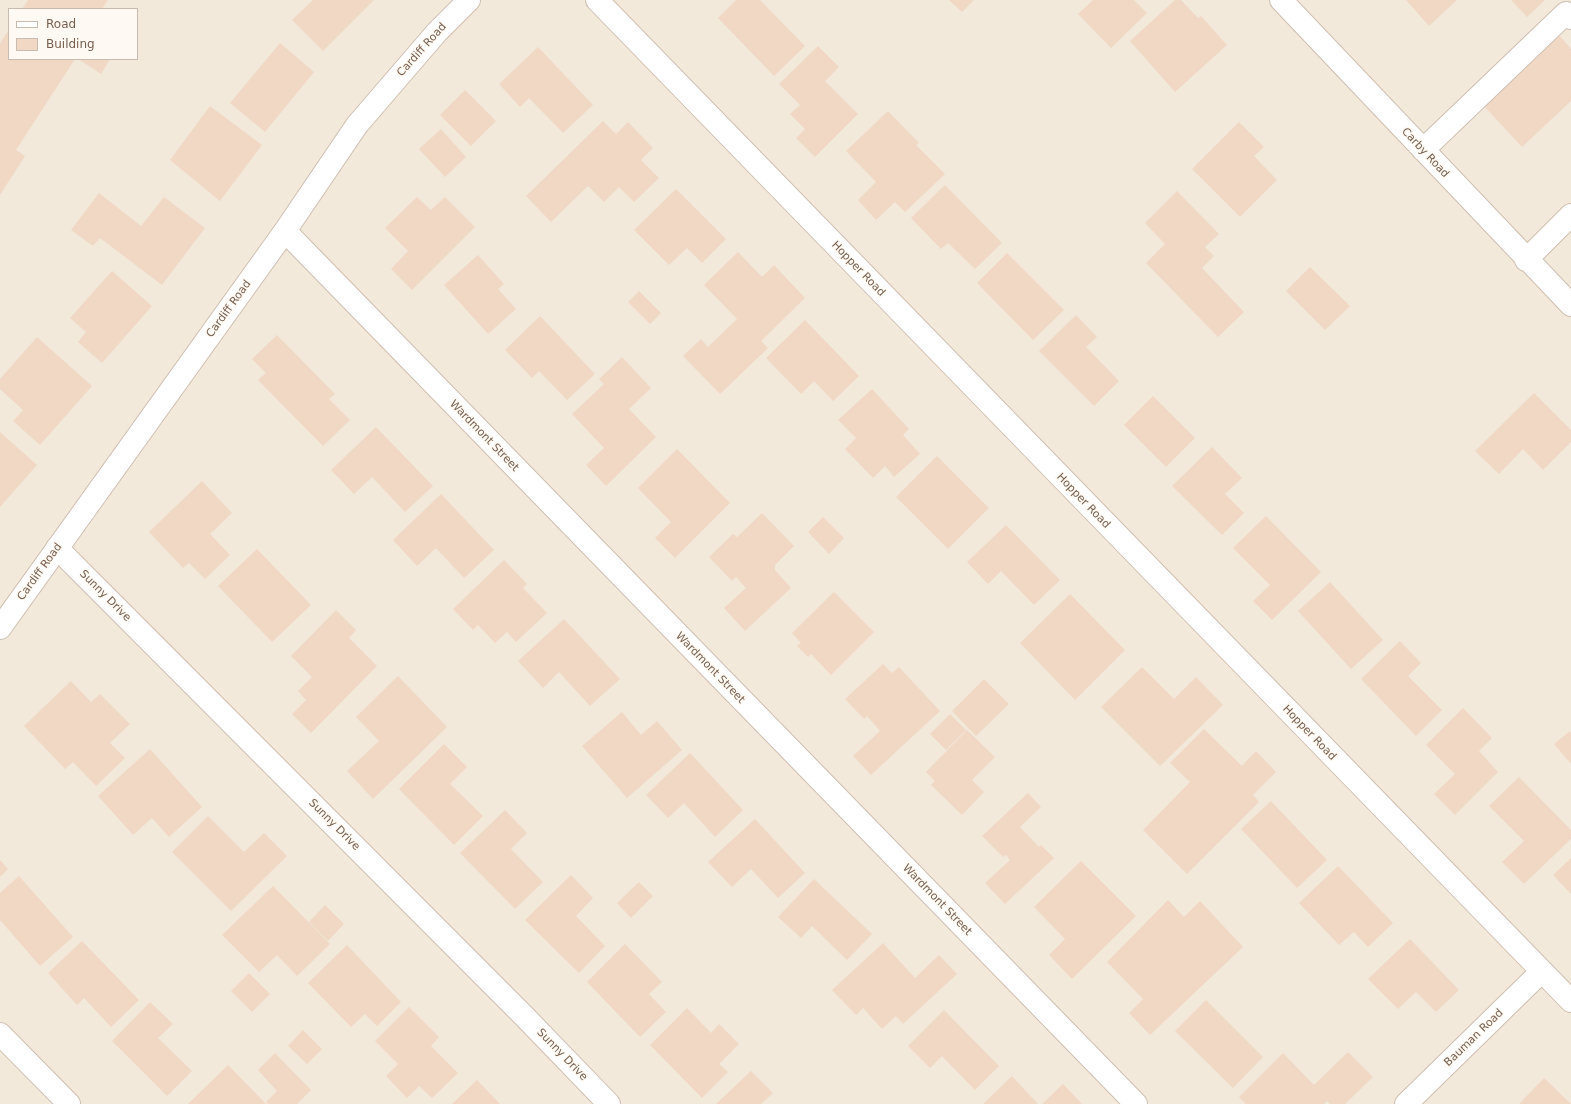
<!DOCTYPE html>
<html>
<head>
<meta charset="utf-8">
<style>
	body { margin:0 }
	#map { position:relative; width:1571px; height:1104px; overflow:hidden; background:#fcf6ec; font-family:"DejaVu Sans",sans-serif }
	canvas { display:block }
	.legend { position:absolute; left:8px; top:8px; width:130px; height:52px; box-sizing:border-box; background:#fefaf3; border:1px solid #c8bcb1; margin:0; padding:5px 7px; list-style:none; font-size:12px; color:#775f4f }
	.legend li { display:flex; align-items:center; gap:8px; height:20px }
	.legend b { width:20px; border:1px solid #c8bcb1 }
</style>
</head>
<body>
<div id="map">
<canvas width="1571" height="1104"></canvas>
<ul class="legend">
<li><b style="height:5px;background:#fff"></b>Road</li>
<li><b style="height:11px;background:#f0d8c5"></b>Building</li>
</ul>
</div>
<script>
const c = document.querySelector('canvas').getContext('2d');
c.lineJoin = 'round';
function paint(path, color) { c.fillStyle = color; c.fill(path, 'evenodd'); }
function stroke(path, color, width, dash) { c.strokeStyle = color; c.lineWidth = width; c.lineCap = dash ? 'butt' : 'round'; c.setLineDash(dash || []); c.stroke(path); }
function label(font, color, halo, rows, align = 'center') {
  c.font = font + ' "DejaVu Sans",sans-serif'; c.lineWidth = 3; c.setLineDash([]); c.textBaseline = 'middle'; c.strokeStyle = halo; c.fillStyle = color; for (const [text, x, y, turn = 0] of rows) {
    c.save(); c.translate(x, y); c.rotate((+turn || 0) * Math.PI / 180); c.textAlign = isNaN(turn) ? turn : align; if (halo) c.strokeText(text, 0, 0); c.fillText(text, 0, 0); c.restore();
  }
}
paint(new Path2D(`
	M0,0H1571V1104H0ZM9,9H137V59H9Z`), '#f3e9db');
paint(new Path2D(`
	M28,0H108L102,9H22Z
	M313,0H374L323,51L292,20Z
	M736,0H760L805,46L774,76L718,18Z
	M949,0H974L962,12Z
	M1093,0H1134L1147,13L1111,48L1078,14Z
	M1175,0H1181L1198,18L1201,16L1227,45L1175,92L1130,41Z
	M1406,0H1457L1429,26Z
	M1511,0H1545L1527,17Z
	M9,30V59H75L16,150L25,156L0,195V43Z
	M1559,35L1571,49V101L1522,147L1483,105Z
	M280,43L314,72L265,132L230,103Z
	M818,46L839,67L825,81L858,114L815,157L796,138L805,129L790,114L800,105L779,84Z
	M538,47L593,105L563,133L529,98L520,107L499,84Z
	M78,59H110L101,74Z
	M465,90L496,121L471,146L440,115Z
	M210,106L262,145L220,201L170,160Z
	M888,111L919,143L916,145L945,174L905,212L895,202L876,220L858,200L876,182L846,151Z
	M603,121L616,134L628,122L653,148L641,160L659,178L634,202L619,187L604,202L588,186L551,222L526,196Z
	M1239,122L1264,147L1254,156L1277,180L1240,217L1192,169Z
	M441,129L466,157L445,177L419,149Z
	M945,185L1002,243L975,269L948,243L941,249L911,218Z
	M676,189L726,239L702,263L687,248L669,265L634,230Z
	M1177,191L1219,234L1205,247L1214,256L1202,268L1244,312L1218,337L1146,263L1165,244L1145,223Z
	M99,193L141,226L164,197L205,228L162,285L100,238L93,246L71,230Z
	M417,197L431,210L445,197L475,227L412,290L391,269L408,251L385,228Z
	M738,252L762,277L774,265L805,298L761,341L768,348L720,394L683,356L701,339L708,347L737,319L704,285Z
	M1007,253L1064,310L1033,340L977,283Z
	M478,255L504,284L498,289L516,309L488,334L444,285Z
	M1310,267L1350,306L1325,330L1286,291Z
	M112,271L152,306L102,363L78,342L86,332L70,318Z
	M639,291L661,313L650,324L628,302Z
	M1076,315L1097,337L1086,347L1119,381L1094,406L1039,351Z
	M540,316L595,374L567,400L539,371L532,378L505,350Z
	M805,320L859,376L833,401L814,381L801,394L766,358Z
	M277,335L335,394L329,399L350,420L323,446L258,380L266,373L252,359Z
	M37,337L92,386L40,445L13,421L23,410L0,389V379Z
	M622,357L651,388L629,409L656,437L606,486L586,465L604,448L572,414L604,384L599,379Z
	M872,389L909,429L903,435L920,454L894,477L885,466L873,478L845,449L856,438L838,420Z
	M1534,393L1571,430V442L1543,470L1523,449L1499,474L1475,451Z
	M1153,396L1195,438L1166,467L1124,425Z
	M376,427L433,486L405,512L372,477L354,494L331,470Z
	M0,432L37,465L0,507Z
	M1212,447L1242,478L1225,494L1244,513L1222,535L1172,486Z
	M677,449L730,503L675,558L655,538L671,522L638,488Z
	M937,456L989,508L948,549L896,497Z
	M202,481L232,513L210,534L230,555L205,579L189,563L183,568L149,532Z
	M441,494L494,550L464,578L436,548L417,566L393,540Z
	M762,513L794,546L775,565V570L791,588L745,631L724,608L746,588L736,577L732,581L709,557L733,534L737,537Z
	M1266,516L1321,572L1272,620L1253,601L1270,585L1233,548Z
	M823,517L844,538L829,554L808,532Z
	M1006,525L1060,580L1034,605L1001,571L988,584L967,562Z
	M257,549L311,605L272,642L218,586Z
	M504,560L527,584L523,588L547,613L516,642L507,632L495,643L478,625L473,630L453,609Z
	M1330,582L1383,640L1351,669L1298,611Z
	M834,592L874,632L831,675L811,654L808,657L797,646L801,643L792,633Z
	M1070,594L1125,650L1075,700L1020,643Z
	M336,610L356,630L349,638L377,666L311,733L292,714L306,700L298,691L312,677L291,656Z
	M564,619L620,679L590,706L559,672L543,688L518,661Z
	M1400,641L1421,663L1408,676L1442,710L1416,736L1361,679Z
	M883,664L892,673L899,667L940,711L871,775L853,756L880,731L867,716L864,719L845,699Z
	M1142,667L1174,699L1196,677L1223,705L1160,766L1101,707Z
	M398,676L447,727L373,799L347,771L379,741L356,717Z
	M984,679L1009,704L976,736L952,711Z
	M71,681L91,702L100,694L130,724L110,743L125,758L96,786L73,762L65,769L24,726Z
	M1463,708L1492,738L1479,751L1498,772L1455,815L1434,794L1455,774L1426,745Z
	M622,712L641,735L657,721L682,750L627,798L582,746Z
	M950,714L966,730L946,750L930,734Z
	M1204,729L1242,766L1256,751L1276,772L1253,795L1259,802L1187,874L1143,830L1190,782L1170,763Z
	M967,730L995,757L972,780L984,792L962,815L931,785L935,781L926,772Z
	M1570,731L1571,733V764L1554,744Z
	M444,744L467,767L450,784L483,816L454,845L399,789Z
	M150,749L202,807L169,837L152,818L133,835L98,796Z
	M690,753L743,810L715,837L684,803L668,818L646,795Z
	M1519,777L1571,830V839L1524,884L1502,862L1524,841L1489,806Z
	M1028,793L1041,807L1020,827L1039,847L1041,845L1054,858L1005,904L985,883L1010,860L1006,855L1003,857L982,836Z
	M1271,801L1327,860L1297,888L1241,829Z
	M505,810L527,833L511,849L543,882L515,909L460,853Z
	M208,816L244,852L264,833L287,856L231,911L172,852Z
	M755,819L805,873L778,898L751,869L732,887L708,862Z
	M1571,858V894L1553,875Z
	M0,860L8,869L0,877Z
	M1081,861L1136,916L1072,979L1049,955L1065,939L1034,907Z
	M1338,866L1393,923L1368,947L1354,932L1339,945L1299,903Z
	M571,875L593,898L576,916L605,946L579,973L525,920Z
	M19,876L73,937L40,966L0,920V893Z
	M814,879L872,934L847,960L812,926L801,938L778,917Z
	M639,882L653,896L631,918L617,903Z
	M273,886L330,944L297,976L277,955L259,972L222,935Z
	M1168,900L1184,917L1200,901L1243,947L1150,1035L1129,1013L1143,999L1107,962Z
	M325,905L344,924L328,941L309,922Z
	M1410,939L1459,990L1436,1012L1416,992L1398,1009L1368,979Z
	M82,941L139,1000L111,1027L84,998L77,1005L48,973Z
	M883,943L915,978L939,955L957,974L903,1024L896,1016L882,1029L863,1008L856,1015L832,990Z
	M625,944L662,982L649,994L666,1012L640,1037L587,982Z
	M347,945L401,1002L377,1026L365,1014L351,1027L308,983Z
	M249,973L270,994L252,1012L231,991Z
	M1206,1000L1263,1057L1233,1088L1175,1031Z
	M150,1002L173,1024L158,1038L192,1071L167,1096L112,1041Z
	M409,1007L439,1037L431,1046L458,1073L432,1098L419,1086L407,1098L386,1076L398,1064L375,1041Z
	M687,1008L711,1033L719,1024L739,1044L719,1064L728,1072L702,1098L650,1045Z
	M944,1010L999,1066L975,1090L942,1056L930,1068L908,1046Z
	M303,1030L322,1049L307,1064L288,1046Z
	M1348,1052L1373,1077L1345,1104H1330L1327,1101L1324,1104H1246L1239,1097L1283,1053L1314,1085Z
	M275,1053L311,1090L297,1104H268L266,1102L277,1091L258,1070Z
	M228,1065L266,1104H188Z
	M751,1071L773,1093L761,1104H716Z
	M1012,1076L1038,1104H983Z
	M1544,1078L1571,1104H1519Z
	M477,1080L500,1104H452Z
	M1063,1084L1082,1104H1042Z`), '#f0d8c5');
const minor = new Path2D(`
	M597,0L1571,1001
	M1281,0L1571,305
	M1423,150L1566,13L1571,18
	M285,231L1136,1104
	M1526,260L1571,215
	M57,548L524,1016L609,1104
	M0,628L285,231L357,125L437,32L469,0
	M0,1034L69,1104
	M1406,1104L1541,972`);
stroke(minor, '#cebfb1', 24);
stroke(minor, '#fff', 22);
label('11px', '#775f4f', '#fefaf3', [
	["Cardiff Road",422,50,-48],
	["Carby Road",1425,153,47],
	["Hopper Road",858,269,46],
	["Cardiff Road",229,309,-54],
	["Wardmont Street",484,436,46],
	["Hopper Road",1083,501,46],
	["Cardiff Road",40,572,-54],
	["Sunny Drive",105,596,45],
	["Wardmont Street",710,668,46],
	["Hopper Road",1309,733,46],
	["Sunny Drive",334,825,45],
	["Wardmont Street",937,900,46],
	["Bauman Road",1474,1038,-44],
	["Sunny Drive",562,1055,46]
]);
</script>
</body>
</html>
